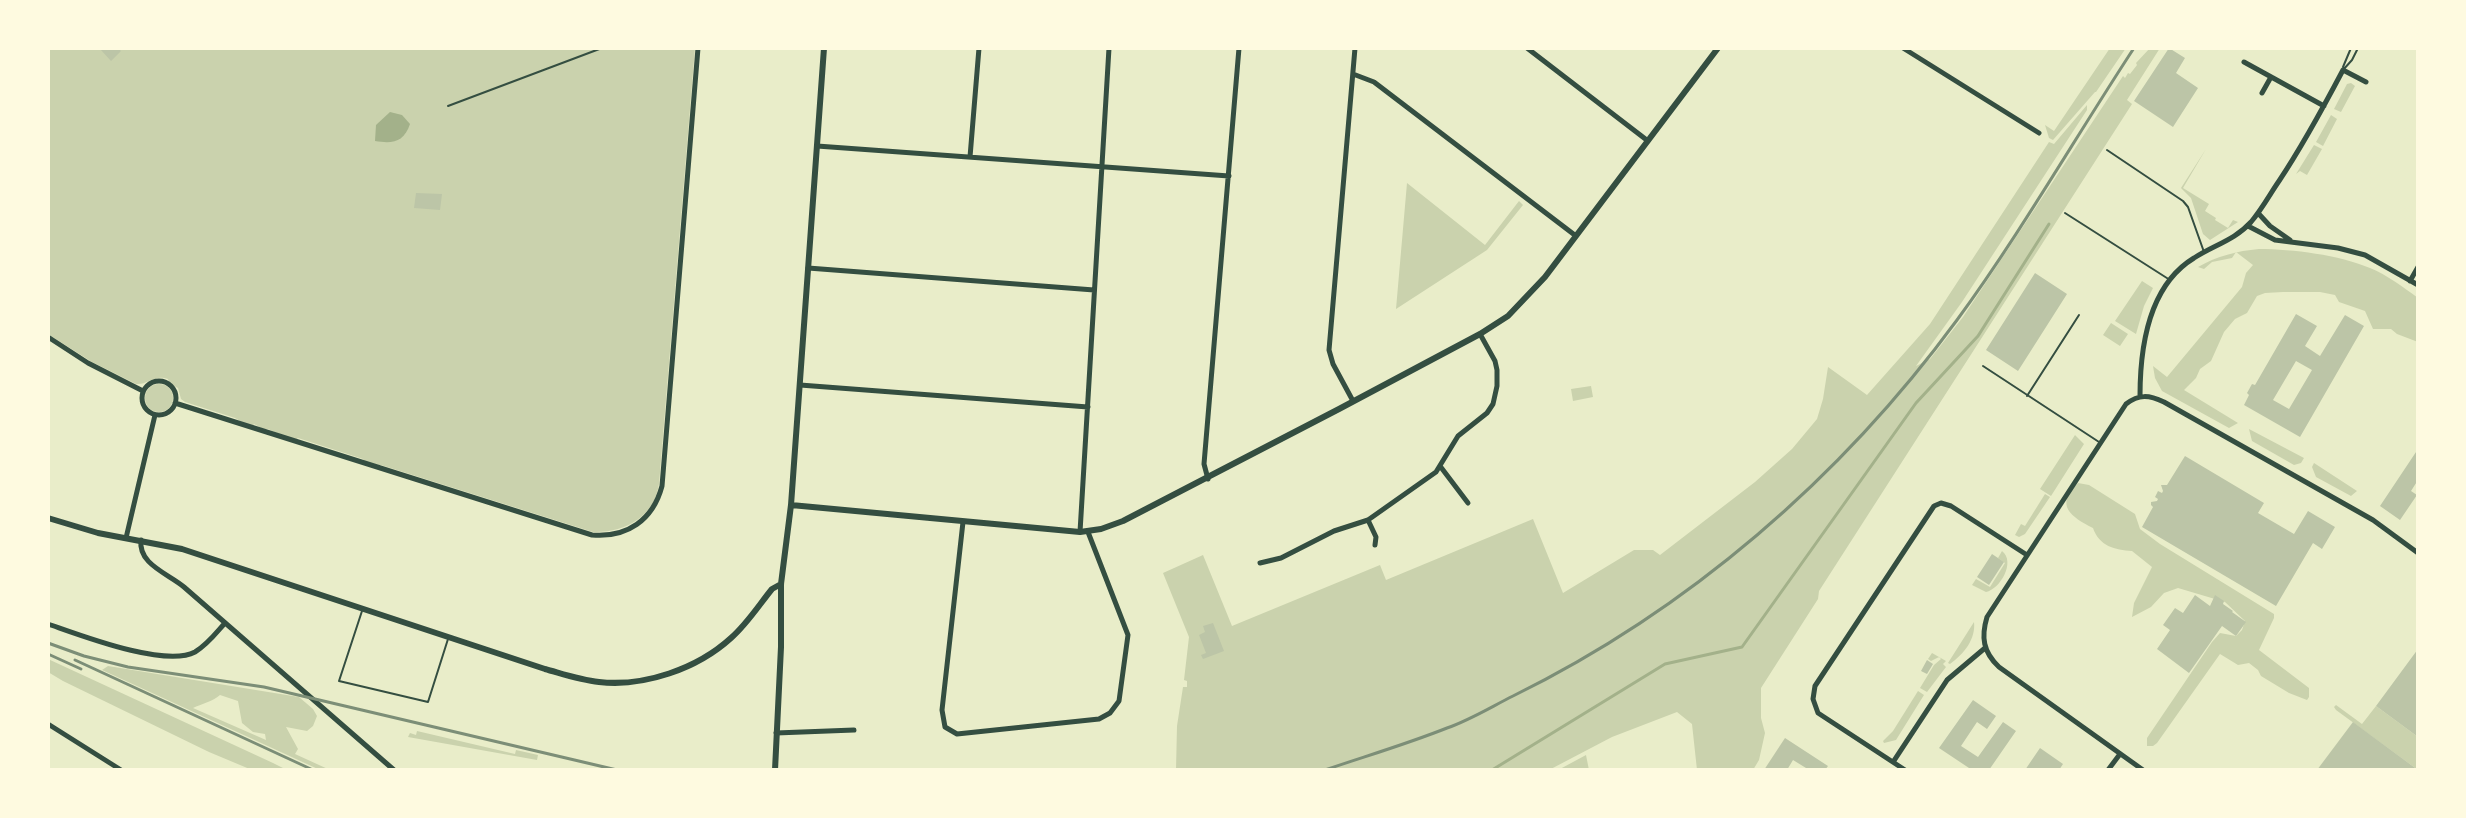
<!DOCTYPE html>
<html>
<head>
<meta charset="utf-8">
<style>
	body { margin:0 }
	#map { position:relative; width:2466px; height:818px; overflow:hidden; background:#e9edc9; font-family:Mulish,sans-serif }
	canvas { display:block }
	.frame { position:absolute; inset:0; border:50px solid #fefae0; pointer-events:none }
</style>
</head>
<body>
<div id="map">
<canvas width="2466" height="818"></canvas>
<div class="frame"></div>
</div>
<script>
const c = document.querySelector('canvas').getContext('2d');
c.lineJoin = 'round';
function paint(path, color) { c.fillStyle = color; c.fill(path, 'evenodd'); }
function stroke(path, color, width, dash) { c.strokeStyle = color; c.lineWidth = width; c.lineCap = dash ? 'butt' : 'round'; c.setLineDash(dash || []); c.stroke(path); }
paint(new Path2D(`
	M48,48H695L659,484C654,517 625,533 593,532L381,465C372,466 368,467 363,459L298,438L294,441L268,429H263L254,424L252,428L235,418L185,402L181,399L178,388L169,383L168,379C154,374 148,385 136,384L92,362L48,334Z
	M2110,48H2126L2096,92H2095L2053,140L2049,138L2045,125L2054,131Z
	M2150,48H2160L2127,100L2132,104L1819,591L1818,599L1761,688V718L1765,733L1759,760L1753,770H1697L1692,724L1677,712L1612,737L1549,770H1176L1177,726L1183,687H1187V681L1184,680L1189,637L1163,573L1203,555L1232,626L1380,565L1386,580L1533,519L1563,593L1634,550H1653L1660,555L1755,482L1792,449L1817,419L1823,399L1828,367L1867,395L1930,324L2049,142L2054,144L2087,105V110L1962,302L1916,366L1930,359L1963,317L2123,76L2125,78L2128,73L2130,74L2137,65L2136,63Z
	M2351,83L2355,86L2341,112L2334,109L2347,84Z
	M2331,115L2337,119L2323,146L2316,142Z
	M2314,145L2322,149L2307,175L2300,171L2296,174Z
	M2206,149L2183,188L2209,204L2205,211L2216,218L2215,220L2228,228L2233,220L2238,222L2210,240L2203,234L2191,198L2181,188Z
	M1407,183L1485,245L1519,201L1523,205L1487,250L1396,309Z
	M2259,249C2293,249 2339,255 2370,268C2387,275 2403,287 2418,298V342L2397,334L2391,329H2373L2365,311L2339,302L2335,295L2320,292H2283L2265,293L2257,296L2247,313L2235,319L2224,332L2211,361L2200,369L2196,378L2184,390L2238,423L2229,428L2162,391L2155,378L2153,366L2167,377L2242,287L2246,273L2253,265L2236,252L2232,258L2212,262L2204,269L2198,267C2217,256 2237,251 2259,249Z
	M2142,281L2153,288L2144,306L2136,334L2115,321Z
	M2111,323L2128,334L2120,346L2103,335Z
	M145 398a14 14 0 1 1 28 0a14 14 0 1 1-28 0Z
	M1591,386L1593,397L1573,401L1571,389Z
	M2249,429L2304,458L2301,463L2294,465L2252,441Z
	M2075,435L2084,444L2051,496L2040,489Z
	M2314,463L2357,491L2351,496L2316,477L2312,467Z
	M2078,483L2089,485L2135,514L2140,529L2160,544L2274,614V618L2259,650L2309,688V697L2307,700L2289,693L2261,676L2258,670L2249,663L2238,665L2220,654L2157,743L2153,746H2147V738L2212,642L2220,633L2236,636L2242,630L2245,621L2225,602L2178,588L2164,593L2151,607L2132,617L2134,603L2152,567L2132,551C2115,550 2099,546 2093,528C2071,517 2054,505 2078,483Z
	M2045,494L2050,497L2025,534L2019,537L2015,535L2021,524L2025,526Z
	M2002,551C2016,562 2000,589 1986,592L1972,585L1976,579L1990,587L2005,563L1998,558Z
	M1974,622C1976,639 1964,654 1950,664L1948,663Z
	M1932,653L1946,661L1943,664L1946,667L1927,692L1920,688L1934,665L1941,659L1939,657L1931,661L1928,659Z
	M48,659L273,763L287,770H252L209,752L63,681L48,672Z
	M108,666L299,697L313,709L317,716L313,726L307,731L286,727L298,749L295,754L330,770H320L102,670ZM220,695L238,701L242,723L253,732L265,734L266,740L193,708C201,704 214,701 220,695Z
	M1918,691L1924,695L1896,740L1884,743L1883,741L1893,731Z
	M2336,705L2362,724L2376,706L2418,737V770L2336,710L2334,707Z
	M417,731L515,754L516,750L538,755L537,760L408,737L410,733L416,735Z
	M1586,755L1589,770H1559L1560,769Z`), '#cad2ad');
paint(new Path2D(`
	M390,112L402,115L410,124C404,142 393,144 375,141L376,125Z`), '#a3b18a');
stroke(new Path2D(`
	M1492,770L1665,664L1742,647L1916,403L1978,336L2049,224`), '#a3b18a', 3);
paint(new Path2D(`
	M103,48H118L121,51L111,61L101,50Z
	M2169,48L2185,58L2176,73L2198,88L2173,127L2134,101Z
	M416,193L442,194L440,210L414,208Z
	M2035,273L2067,294L2018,371L1986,350Z
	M2296,314L2317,326L2305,346L2320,356L2345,315L2364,326L2300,437L2244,405L2249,395L2247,393L2252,384L2255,385ZM2296,361L2312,370L2289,409L2273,400Z
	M2418,449V480L2411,491L2417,495L2400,520L2380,506Z
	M2185,456L2264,503L2258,513L2294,534L2308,511L2335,527L2322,549L2313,543L2276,606L2142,527L2153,507L2151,505V502L2157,501L2158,499L2155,497L2158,491L2162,493L2163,491L2161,485H2167Z
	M1992,554L2004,562L1989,585L1977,577Z
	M2195,595L2210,606L2215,595L2224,601L2223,604L2233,611L2232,612L2246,622L2236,636L2222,626L2189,673L2157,649L2170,630L2163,625L2175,608L2183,613Z
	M1213,623L1224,651L1203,659L1201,655L1206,653L1199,635L1205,632L1203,626Z
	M2418,649V737L2376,706Z
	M1927,660L1933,664L1927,674L1921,671Z
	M1973,700L1996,716L1987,729L1977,722L1961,746L1978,757L2003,722L2016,731L1989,770H1972L1939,748Z
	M2353,722L2418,770H2317Z
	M1785,738L1828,766L1825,770H1805L1806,768L1793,760L1787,770H1764Z
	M2040,748L2063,764L2059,770H2025Z`), '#bcc5a7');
stroke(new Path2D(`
	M2343,67L2351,48
	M2343,70L2352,60L2358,48
	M448,106L602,48
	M2107,150L2183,201L2188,207L2204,252
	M2065,213L2170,280
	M1983,366L2099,442
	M2027,396L2079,315
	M362,611L339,681L428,702L448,639`), '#344e41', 2);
stroke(new Path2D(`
	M1527,48L1648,141
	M1903,48L2039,133
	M2244,62L2324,106
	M1353,74L1374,82L1576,236
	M2262,93L2271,77
	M817,146L1229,176
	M970,157L979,48
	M2258,213L2270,226L2290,240
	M2248,226L2275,240L2338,248L2365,255L2418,285
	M808,268L1094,290
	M2410,281L2418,267
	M48,337L88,363L143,391
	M142 398a17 17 0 1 1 34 0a17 17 0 1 1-34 0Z
	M800,385L1088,407
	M2140,396C2140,347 2148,286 2194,258C2214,245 2235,240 2251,222C2262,209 2270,194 2279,181C2303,145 2323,108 2343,70L2366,82
	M1353,401L1333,364L1329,350L1355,48
	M175,403L592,535C627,538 653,520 662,486L698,48
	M1440,466L1468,503
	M1208,479L1204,464L1239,48
	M1368,520L1376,537L1375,545
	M963,522L942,710L945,727L957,734L1099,719L1110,713L1119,701L1128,635L1088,532
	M1080,532L1109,48
	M126,538L155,415
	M141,540C138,564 167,573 184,587L394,770
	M1260,563L1281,558L1334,531L1368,520L1436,472L1458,436L1487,413L1493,404L1497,386V370L1495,361L1480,334
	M48,624C80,635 165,668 195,652C207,645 216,633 225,623
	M48,724L121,770
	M776,733L854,730
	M1893,762L1947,680L1985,648
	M1905,770L1818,713L1813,699L1815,686L1934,506L1941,503L1951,506L2027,555
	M2108,770L2120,754
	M2143,770L1999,667C1983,652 1981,637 1987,617L2126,404C2139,394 2149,395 2164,402L2373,520L2418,553`), '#344e41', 5);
stroke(new Path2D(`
	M791,505L1080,532L1101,529L1123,521L1339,409L1480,334L1508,316L1545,277L1718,48
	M48,518L98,533L182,549L545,669C563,674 580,680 599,682C644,687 697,669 731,638C747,624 759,605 772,589L781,584
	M775,770L781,647V584L791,505L824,48`), '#344e41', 6);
stroke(new Path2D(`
	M48,643L84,656L128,667L264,687L617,770
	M48,654L81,669
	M75,660L313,770
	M1325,770C1366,756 1407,744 1447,728C1470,720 1491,707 1513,696C1688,610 1841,478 1957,320C2020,234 2075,138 2134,48`), '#7c8e77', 3);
</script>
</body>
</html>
